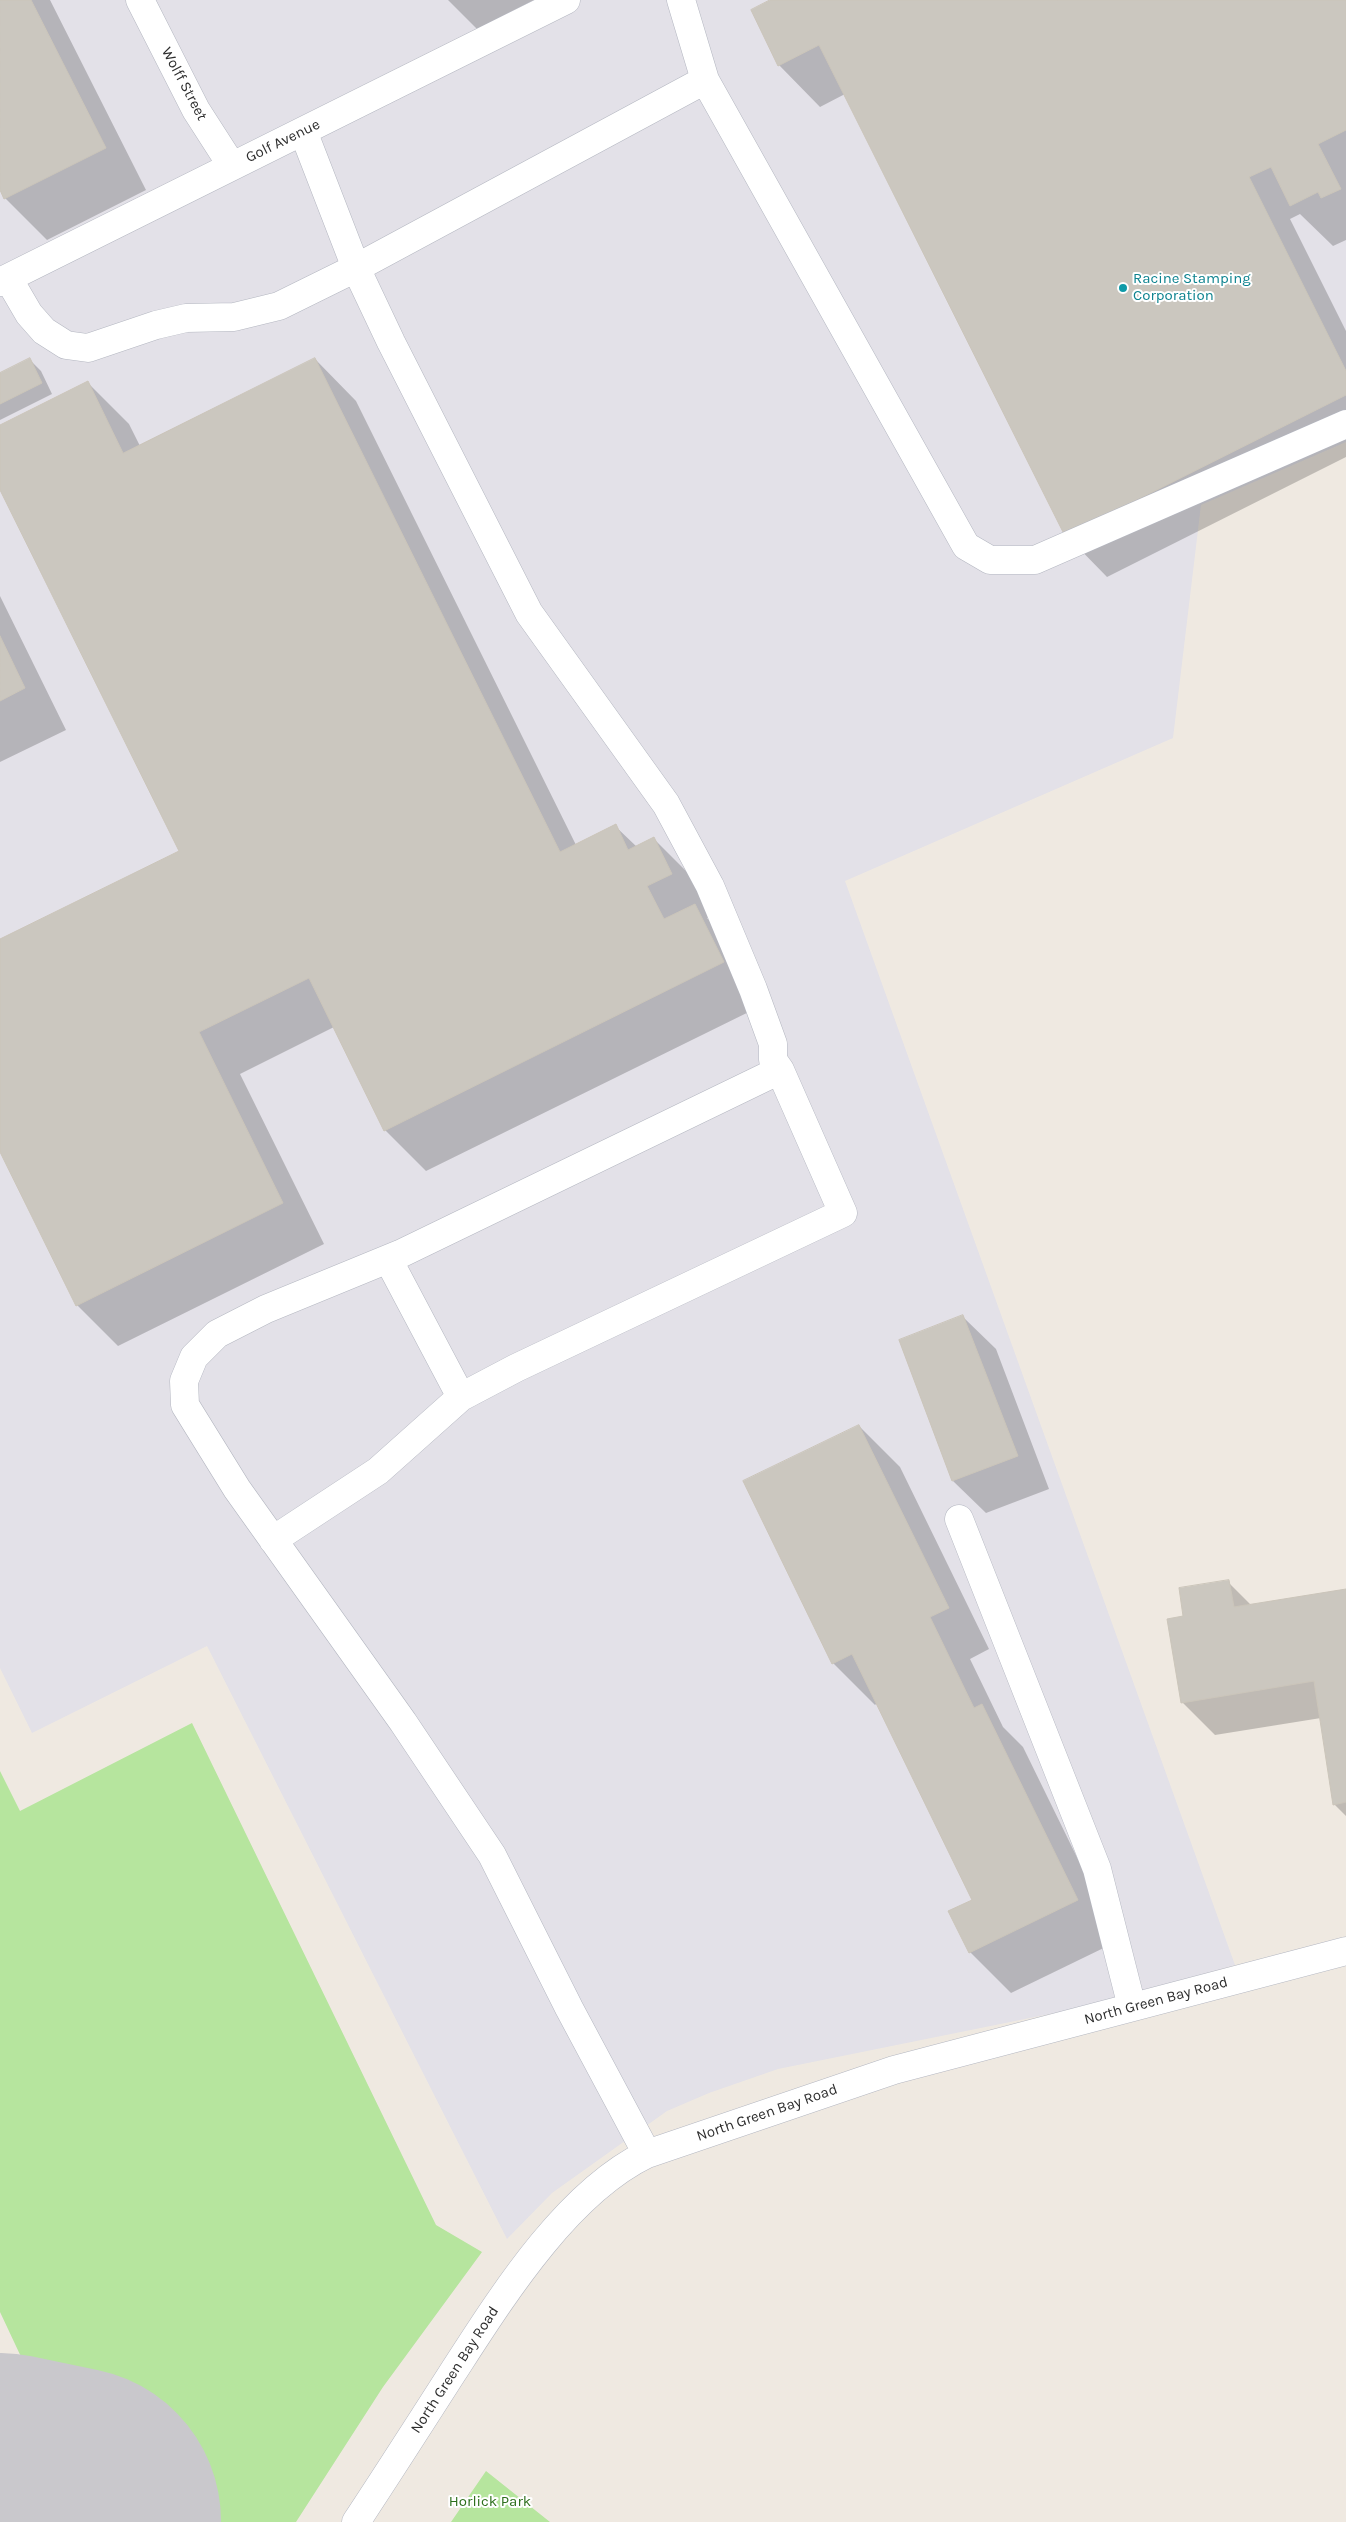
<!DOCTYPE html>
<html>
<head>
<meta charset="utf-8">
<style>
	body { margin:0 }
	canvas { display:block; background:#efe9e1 }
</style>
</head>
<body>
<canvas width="1346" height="2522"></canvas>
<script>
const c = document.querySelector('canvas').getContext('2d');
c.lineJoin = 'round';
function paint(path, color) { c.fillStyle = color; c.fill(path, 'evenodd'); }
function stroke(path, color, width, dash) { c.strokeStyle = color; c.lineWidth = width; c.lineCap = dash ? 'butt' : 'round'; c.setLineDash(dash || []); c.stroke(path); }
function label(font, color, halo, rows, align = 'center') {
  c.font = font + ' Karla,sans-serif'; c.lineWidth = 4; c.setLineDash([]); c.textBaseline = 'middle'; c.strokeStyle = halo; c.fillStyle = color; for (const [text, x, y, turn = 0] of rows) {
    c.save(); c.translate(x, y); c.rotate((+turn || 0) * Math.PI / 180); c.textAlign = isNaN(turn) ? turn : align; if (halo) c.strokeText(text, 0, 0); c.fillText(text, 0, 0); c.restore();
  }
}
paint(new Path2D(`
	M0,0H1346V442L1201,505L1173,738L845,881L1235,1965L1114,2001L778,2069L709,2093L667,2111L552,2193L507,2239L207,1646L32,1733L0,1668Z`), '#e3e1e8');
paint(new Path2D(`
	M192,1723L436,2225L482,2252L383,2387L296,2522H69L90,2418L46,2410L0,2312V1771L20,1811Z
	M486,2471L550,2522H451Z`), '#b6e59e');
paint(new Path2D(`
	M0,0H50L146,190L47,240L5,198L0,188Z
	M448,0H534L477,29Z
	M773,0H1346V240L1333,246L1300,214L1290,219L1346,331V457L1107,577L1066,535L845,94L820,107L779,65Z
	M315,359L356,401L576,845L615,826L637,847L654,839L695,880L712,915L707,918L736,947L765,1004L426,1171L385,1130L334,1027L240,1074L324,1244L118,1346L77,1305L0,1149V941L180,852L0,487V427L88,383L129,424L140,446Z
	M30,360L41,371L52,394L0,420V375Z
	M0,596L66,730L0,762Z
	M963,1317L996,1349L1049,1489L986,1513L953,1481L900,1341Z
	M859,1426L900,1467L989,1649L970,1659L1003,1727L1023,1747L1118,1941L1011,1993L970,1952L973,1900L877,1703L875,1705L833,1663Z
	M1228,1582L1252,1606L1346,1590V1816L1334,1804L1321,1718L1215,1735L1182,1702L1184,1617Z`), '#0003');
stroke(new Path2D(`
	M0,2507L67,2521`), '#c9c8cc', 308);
const building = new Path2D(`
	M0,0H31L106,148L4,199L0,190Z
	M770,0H1346V130L1318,144L1341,189L1321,198L1318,192L1290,206L1271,167L1249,177L1346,371V395L1065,536L819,45L778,66L751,10Z
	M30,358L42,383L0,404V373Z
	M315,358L560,852L616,824L628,850L654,837L672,874L647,886L664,919L695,904L724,962L384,1131L309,978L199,1032L283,1203L76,1306L0,1152V939L179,851L0,490V425L88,381L123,453Z
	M0,636L25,688L0,701Z
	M963,1315L1018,1456L952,1481L899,1340Z
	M859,1425L949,1608L930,1617L974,1708L982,1704L1078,1900L969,1953L948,1911L972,1900L852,1654L832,1664L743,1481Z
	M1229,1580L1234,1607L1346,1589V1802L1333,1805L1314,1681L1181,1703L1167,1619L1183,1616L1179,1588Z`);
paint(building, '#cbc7bf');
stroke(building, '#cbc5ba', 1);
const minor = new Path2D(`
	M140,0L196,110L232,166
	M681,0L705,80L966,546L990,560H1035L1346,424
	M303,131L356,268L391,342L529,613L666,804L710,886L753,989L773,1044V1060L780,1070
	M8,278L29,314L44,331L66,345L88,348L156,325L186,318L234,317L279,306L356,268L705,80
	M0,282L566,0
	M388,1259L461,1397
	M959,1519L1097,1869L1132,2007
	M273,1540L378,1471L461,1397L516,1368L843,1213L780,1070L400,1254L266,1309L217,1334L194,1357L184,1381L185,1405L237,1489L403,1722L492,1855L569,2008L647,2154
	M356,2522C389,2472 421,2422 453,2372C501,2298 566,2193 647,2154L894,2070L1346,1951`);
stroke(minor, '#b4b7c1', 29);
stroke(minor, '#fff', 28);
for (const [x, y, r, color] of [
	[1123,288,5,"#0f9aa8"]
]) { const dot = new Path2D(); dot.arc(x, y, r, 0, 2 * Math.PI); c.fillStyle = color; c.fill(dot); stroke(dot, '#fff', 2); }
label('15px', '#2e2e2e', '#fff', [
	["Wolff Street",184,84,62],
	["Golf Avenue",283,141,-26],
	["North Green Bay Road",1156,2001,-15],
	["North Green Bay Road",767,2113,-19],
	["North Green Bay Road",455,2370,-57]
]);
label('15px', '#0d838f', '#fff', [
	["Racine Stamping",1133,279],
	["Corporation",1133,296]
], 'left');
label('15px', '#2c6e1b', '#fff', [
	["Horlick Park",490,2502]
]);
</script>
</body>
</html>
